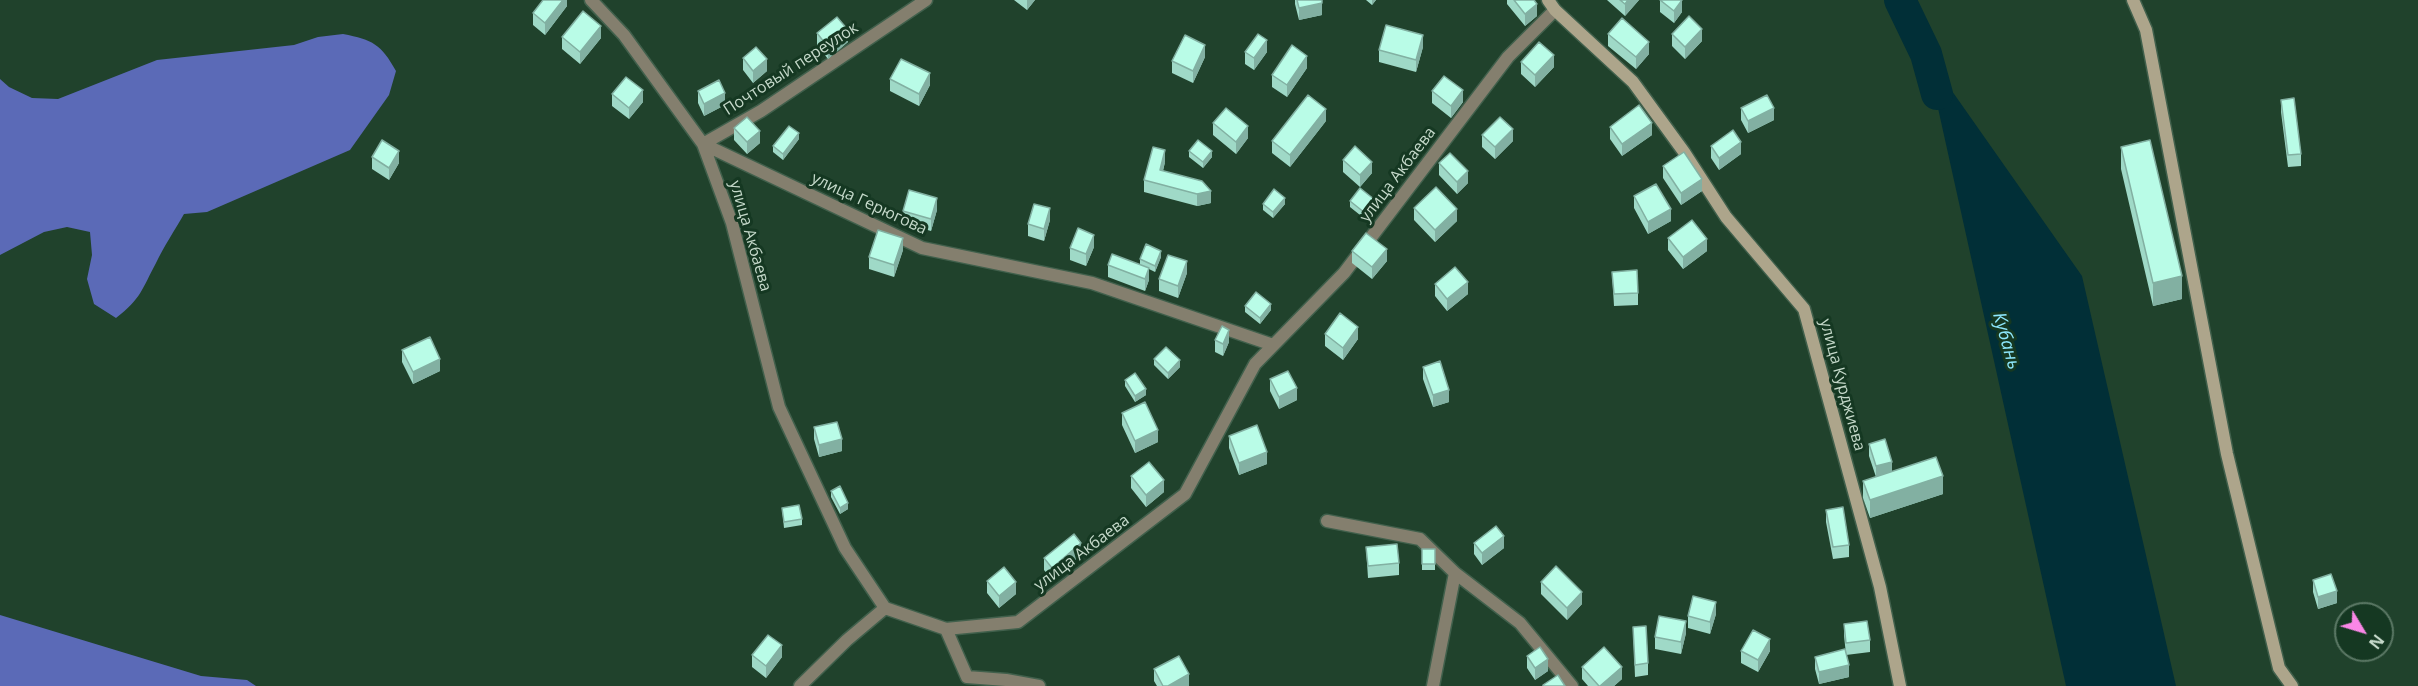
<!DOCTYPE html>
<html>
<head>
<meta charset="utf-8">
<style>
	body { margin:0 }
	#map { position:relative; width:2418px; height:686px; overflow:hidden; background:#20422c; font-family:"Open Sans",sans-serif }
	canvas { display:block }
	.north { position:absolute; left:2334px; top:602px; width:60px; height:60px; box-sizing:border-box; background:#153822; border:2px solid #5b7865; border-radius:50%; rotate:128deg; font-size:16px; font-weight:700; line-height:24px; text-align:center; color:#c5d9ca }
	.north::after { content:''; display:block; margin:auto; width:21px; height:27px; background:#fa87e7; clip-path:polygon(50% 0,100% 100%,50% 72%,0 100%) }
</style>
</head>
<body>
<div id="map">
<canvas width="2418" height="686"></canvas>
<div class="north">N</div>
</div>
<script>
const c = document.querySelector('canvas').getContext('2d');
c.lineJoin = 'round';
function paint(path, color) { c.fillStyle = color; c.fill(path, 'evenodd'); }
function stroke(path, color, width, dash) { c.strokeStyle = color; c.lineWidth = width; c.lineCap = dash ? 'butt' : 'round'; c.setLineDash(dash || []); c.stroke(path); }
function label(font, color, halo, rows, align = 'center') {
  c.font = font + ' "Open Sans",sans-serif'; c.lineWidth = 6; c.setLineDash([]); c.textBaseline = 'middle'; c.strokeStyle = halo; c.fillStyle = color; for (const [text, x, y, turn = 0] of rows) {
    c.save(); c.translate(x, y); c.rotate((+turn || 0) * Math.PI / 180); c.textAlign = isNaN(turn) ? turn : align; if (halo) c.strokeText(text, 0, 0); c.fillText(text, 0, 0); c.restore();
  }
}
paint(new Path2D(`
	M343,34C373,40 381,44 396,71L389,95L350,150L207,212L184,214C175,230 164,246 156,263C142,289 141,299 116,318L94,304L87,279L92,255L90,232L67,227L44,232L0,255V79L9,87L32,98L58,99L157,60L294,45L318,37Z
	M0,615L201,676L247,680L256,686H0Z`), '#5b6ab7');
paint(new Path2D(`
	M1926,54L2082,276L2176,686H2066Z`), '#012f37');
stroke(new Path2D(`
	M1900,0L1926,54L1937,94`), '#012f37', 32);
const street = new Path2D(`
	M591,0L624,35L703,144L922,248L1092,283L1273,345
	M926,0L761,111L703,144L732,223L779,407L845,548L885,608L946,629L1018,622L1185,494L1255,364L1344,273L1508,57L1555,10
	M1327,521L1420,539L1455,573L1520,623L1572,686
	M946,629L967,677L1006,680L1039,686
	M800,686L847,640L885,608
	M1433,686L1455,573`);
const secondary = new Path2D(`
	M1548,0L1555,10L1633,82L1684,152L1726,217L1804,309L1880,587L1900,686
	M2133,0L2146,30L2227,454L2279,668L2292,686`);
stroke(street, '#41604c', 15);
stroke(secondary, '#41604c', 15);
stroke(street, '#847f6e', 12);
stroke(secondary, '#ada58b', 12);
paint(new Path2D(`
	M567,0V6L545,35L533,25V13Z
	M1014,0H1035L1027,10Z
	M1295,0H1322V15L1299,20L1295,4Z
	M1366,0H1376L1372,5Z
	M1507,0H1534L1537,16L1525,26L1507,4Z
	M1607,0H1639L1625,16Z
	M1660,0L1682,12L1674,23L1660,12Z
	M817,33L848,42L828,59L817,45Z
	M1608,34L1649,54L1636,69L1608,46Z
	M1672,34L1702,41L1685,59L1672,46Z
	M562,37L601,38L580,64L562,49Z
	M1423,47L1416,72L1379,62V50Z
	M1245,52H1267L1254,70L1245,64Z
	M1205,57L1193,83L1172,73V61Z
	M743,58L767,71L753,83L743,70Z
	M1521,62L1554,67L1535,87L1521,74Z
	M1307,68L1287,97L1272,87V75Z
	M890,79L930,85L919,106L890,91Z
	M698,91L725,105L704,116L698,103Z
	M1432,91L1463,102L1451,118L1432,103Z
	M612,94L643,102L629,119L612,106Z
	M2281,100L2301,154V166L2288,167L2281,112Z
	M1741,108L1774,120L1748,133L1741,120Z
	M1326,121L1290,167L1272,153V141Z
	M1213,123L1248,138L1236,154L1213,135Z
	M1610,127L1652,135L1622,156L1610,139Z
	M734,128L760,143L747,154L734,140Z
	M1482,135L1513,141L1495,159L1482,147Z
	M799,139L783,160L773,152V146Z
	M1711,146L1741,154L1719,170L1711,158Z
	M2121,147L2182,299L2153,306L2121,169Z
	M1189,151L1212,157L1203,168L1189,157Z
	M372,157L399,163L389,180L372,169Z
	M1343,160L1372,173L1360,187L1343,172Z
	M1165,162L1163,171L1211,203L1197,206L1144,192V180Z
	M1439,163L1468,183L1457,194L1439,175Z
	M1663,166L1702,191L1681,205L1663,178Z
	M1634,196L1671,221L1648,234L1634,208Z
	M1350,201L1375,206L1365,219L1350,207Z
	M1263,204H1285L1273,218L1263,210Z
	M1414,208L1457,221L1435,242L1414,220Z
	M937,210L931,231L903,223V211Z
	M1050,220L1044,241L1028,236V224Z
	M1668,238L1707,251L1683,269L1668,250Z
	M1094,247L1086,266L1070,260V248Z
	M903,250L894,277L869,269V257Z
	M1352,251L1387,261L1372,279L1352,263Z
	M1161,257L1155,272L1149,269V280L1145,291L1108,277V265L1140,264V259Z
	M1612,272L1638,293V305L1614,306Z
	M1187,273L1178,298L1159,291V279Z
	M1435,284L1468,294L1447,311L1435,296Z
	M1245,306L1271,310L1260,324L1245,312Z
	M1325,334L1358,339L1343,360L1325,346Z
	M1215,340L1229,342L1223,356L1215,352Z
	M402,350L440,371L413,384L402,362Z
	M1154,359L1180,367L1168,379L1154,365Z
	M1423,367L1449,402L1433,407L1423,379Z
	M1270,379L1297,400L1279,409L1270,391Z
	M1125,380L1146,395L1135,402L1125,386Z
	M1122,413L1158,442L1135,453L1122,425Z
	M814,427L842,451L819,457L814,439Z
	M1229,436L1267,464L1239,475L1229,448Z
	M1869,444L1892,471L1943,494L1870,518L1863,498V481L1876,477L1869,456Z
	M1131,476L1164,492L1146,507L1131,488Z
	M831,491L848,509L840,514L831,497Z
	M782,508L802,519V525L784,528Z
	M1826,510L1849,545V557L1833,559L1826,522Z
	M1474,543L1504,548L1482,565L1474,554Z
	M1366,547L1399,563V575L1368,578Z
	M1422,549H1435V570H1422Z
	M1081,555L1052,580L1044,570V558Z
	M2313,580L2337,603L2318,609L2313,592Z
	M987,581L1016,594L999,608L987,593Z
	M1541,582L1582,604L1567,620L1541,594Z
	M1716,614L1710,634L1688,628V616Z
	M1844,624L1870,640V652L1846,655L1849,677L1819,684L1815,669V657L1846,654L1844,636Z
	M1633,627L1648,663V675L1635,677Z
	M1686,633L1681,654L1655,649V637Z
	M1741,651H1770L1758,672L1741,663Z
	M752,655L782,657L766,678L752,667Z
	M1527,656L1548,671L1535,680L1527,668Z
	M1582,667L1622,679L1614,686H1588L1582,679Z
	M1154,669L1189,686H1157L1154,681Z`), '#9fd9c7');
paint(new Path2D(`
	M563,0H567V6L545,35V23Z
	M1027,0H1035L1027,10Z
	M1372,0H1376L1372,5Z
	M1628,0H1639L1625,16V4Z
	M1682,0V12L1674,23V11Z
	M1322,3V15L1299,20V8Z
	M1537,4V16L1525,26V14Z
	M601,26V38L580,64V52Z
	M1702,29V41L1685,59V47Z
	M848,30V42L828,59V47Z
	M1423,35V47L1416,72V60Z
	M1267,40V52L1254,70V58Z
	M1649,42V54L1636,69V57Z
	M1205,45V57L1193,83V71Z
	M1554,55V67L1535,87V75Z
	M1307,56V68L1287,97V85Z
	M767,59V71L753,83V71Z
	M930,73V85L919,106V94Z
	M643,90V102L629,119V108Z
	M1463,90V102L1451,118V106Z
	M725,93V105L704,116V104Z
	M1774,108V120L1748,133V121Z
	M1326,109V121L1290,167V155Z
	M1652,123V135L1622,156V144Z
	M1248,126V138L1236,154V142Z
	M1513,129V141L1495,159V147Z
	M760,131V143L747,154V142Z
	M799,133V139L783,160V154Z
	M1741,142V154L1719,170V158Z
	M1165,150V162L1160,182V170Z
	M399,151V163L389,180V168Z
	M1212,151V157L1203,168V162Z
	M1372,162V173L1360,187V175Z
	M1468,171V183L1457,194V182Z
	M1702,179V191L1681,205V193Z
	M1211,191V203L1197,206V194Z
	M937,198V210L931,231V219Z
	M1285,198V204L1273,218V212Z
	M1375,200V206L1365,219V213Z
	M1050,208V220L1044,241V229Z
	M1457,209V221L1435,242V230Z
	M1671,209V221L1648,234V222Z
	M1094,235V247L1086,266V254Z
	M903,238V250L894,277V265Z
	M1707,239V251L1683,269V257Z
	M1387,249V261L1372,279V267Z
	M1161,251V257L1155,272V266Z
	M1187,261V273L1178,298V286Z
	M1149,268V280L1145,291V279Z
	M2182,276V299L2153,306V283Z
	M1468,282V294L1447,311V299Z
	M1271,304V310L1260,324V318Z
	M1358,327V339L1343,360V348Z
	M1229,330V342L1223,356V344Z
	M440,359V371L413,384V372Z
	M1180,360V367L1168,379V373Z
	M1297,388V400L1279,409V397Z
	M1146,389V395L1135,402V396Z
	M1449,390V402L1433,407V395Z
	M1158,430V442L1135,453V441Z
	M842,439V451L819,457V445Z
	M1267,452V464L1239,475V463Z
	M1892,462V474L1876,478V466Z
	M1943,476V494L1870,518V500Z
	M1164,480V492L1146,507V495Z
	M848,503V509L840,514V508Z
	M1504,536V548L1482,565V553Z
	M1081,543V555L1052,580V568Z
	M1016,582V594L999,608V596Z
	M2337,591V603L2318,609V597Z
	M1582,592V604L1567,620V608Z
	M1716,602V614L1710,634V622Z
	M1686,621V633L1681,654V642Z
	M1770,639V651L1758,672V660Z
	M782,645V657L766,678V666Z
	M1548,659V671L1535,680V668Z
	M1849,665V677L1819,684V672Z
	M1622,667V679L1614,686H1600Z
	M1189,674V686H1168Z`), '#82b0a2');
const building = new Path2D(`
	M543,0H563L545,23L533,13Z
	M1297,0H1322V3L1299,8Z
	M1514,0H1534L1537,4L1525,14Z
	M1620,0H1628L1625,4Z
	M1660,0H1682L1674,11Z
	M583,11L601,26L580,52L562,37Z
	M1689,16L1702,29L1685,47L1672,34Z
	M837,17L848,30L828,47L817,33Z
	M1622,18L1649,42L1636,57L1608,34Z
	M1386,25L1423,35L1416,60L1379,50Z
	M1258,34L1267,40L1254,58L1245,52Z
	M1185,35L1205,45L1193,71L1172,61Z
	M1539,42L1554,55L1535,75L1521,62Z
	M1292,45L1307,56L1287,85L1272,75Z
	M756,47L767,59L753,71L743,58Z
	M901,59L930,73L919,94L890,79Z
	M1444,76L1463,90L1451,106L1432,91Z
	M626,77L643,90L629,108L612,94Z
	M719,80L725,93L704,104L698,91Z
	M1308,95L1326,109L1290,155L1272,141Z
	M1767,95L1774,108L1748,121L1741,108Z
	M2294,98L2301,154L2288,155L2281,100Z
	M1639,105L1652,123L1622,144L1610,127Z
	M1226,108L1248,126L1236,142L1213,123Z
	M747,117L760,131L747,142L734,128Z
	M1500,117L1513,129L1495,147L1482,135Z
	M789,126L799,133L783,154L773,146Z
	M1733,130L1741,142L1719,158L1711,146Z
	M382,140L399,151L389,168L372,157Z
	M1198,140L1212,151L1203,162L1189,151Z
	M2150,140L2182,276L2153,283L2121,147Z
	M1355,146L1372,162L1360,175L1343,160Z
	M1153,147L1165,150L1160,170L1202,181L1211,191L1197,194L1144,180Z
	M1684,152L1702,179L1681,193L1663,166Z
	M1450,153L1468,171L1457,182L1439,163Z
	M1656,184L1671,209L1648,222L1634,196Z
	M1436,187L1457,209L1435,230L1414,208Z
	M1360,188L1375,200L1365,213L1350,201Z
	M1274,189L1285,198L1273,212L1263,204Z
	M909,190L937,198L931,219L903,211Z
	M1034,204L1050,208L1044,229L1028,224Z
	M1692,220L1707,239L1683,257L1668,238Z
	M1078,228L1094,235L1086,254L1070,248Z
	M878,230L903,238L894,265L869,257Z
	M1366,233L1387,249L1372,267L1352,251Z
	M1146,244L1161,251L1155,266L1140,259Z
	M1112,254L1149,268L1145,279L1108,265Z
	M1168,255L1187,261L1178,286L1159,279Z
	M1455,267L1468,282L1447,299L1435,284Z
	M1637,270L1638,293L1614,294L1612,272Z
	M1256,292L1271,304L1260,318L1245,306Z
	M1340,313L1358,327L1343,348L1325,334Z
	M1222,326L1229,330L1223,344L1215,340Z
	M430,337L440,359L413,372L402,350Z
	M1166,347L1180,360L1168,373L1154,359Z
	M1440,361L1449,390L1433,395L1423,367Z
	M1288,371L1297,388L1279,397L1270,379Z
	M1135,373L1146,389L1135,396L1125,380Z
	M1145,402L1158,430L1135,441L1122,413Z
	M837,422L842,439L819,445L814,427Z
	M1257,425L1267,452L1239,463L1229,436Z
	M1885,439L1892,462L1876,466L1869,444Z
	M1936,457L1943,476L1870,500L1863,481Z
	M1149,462L1164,480L1146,495L1131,476Z
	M840,486L848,503L840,508L831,491Z
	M799,505L802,519L784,522L782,508Z
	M1843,507L1849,545L1833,547L1826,510Z
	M1496,526L1504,536L1482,553L1474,543Z
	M1074,534L1081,543L1052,568L1044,558Z
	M1397,544L1399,563L1368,566L1366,547Z
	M1422,549H1435V564H1422Z
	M1556,566L1582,592L1567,608L1541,582Z
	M1004,567L1016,582L999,596L987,581Z
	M2331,574L2337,591L2318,597L2313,580Z
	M1693,596L1716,602L1710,622L1688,616Z
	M1659,616L1686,621L1681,642L1655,637Z
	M1867,621L1870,640L1846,643L1844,624Z
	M1646,626L1648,663L1635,665L1633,627Z
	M1753,630L1770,639L1758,660L1741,651Z
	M768,635L782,645L766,666L752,655Z
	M1540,647L1548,659L1535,668L1527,656Z
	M1604,647L1622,667L1600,686H1599L1582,667Z
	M1845,649L1849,665L1819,672L1815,657Z
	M1179,656L1189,674L1168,686H1163L1154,669Z
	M1558,675L1565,686H1543V685Z`);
paint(building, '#b9fce7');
stroke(building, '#82b0a2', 1.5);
label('16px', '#c5d9ca', '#153822', [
	["Почтовый переулок",791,69,-33],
	["улица Акбаева",1398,175,-53],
	["улица Герюгова",869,204,25],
	["улица Акбаева",750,236,74],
	["улица Курджиева",1842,385,75],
	["улица Акбаева",1082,553,-37]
]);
label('italic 18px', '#8de7fc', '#153822', [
	["Кубань",2006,341,74]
]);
</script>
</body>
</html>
